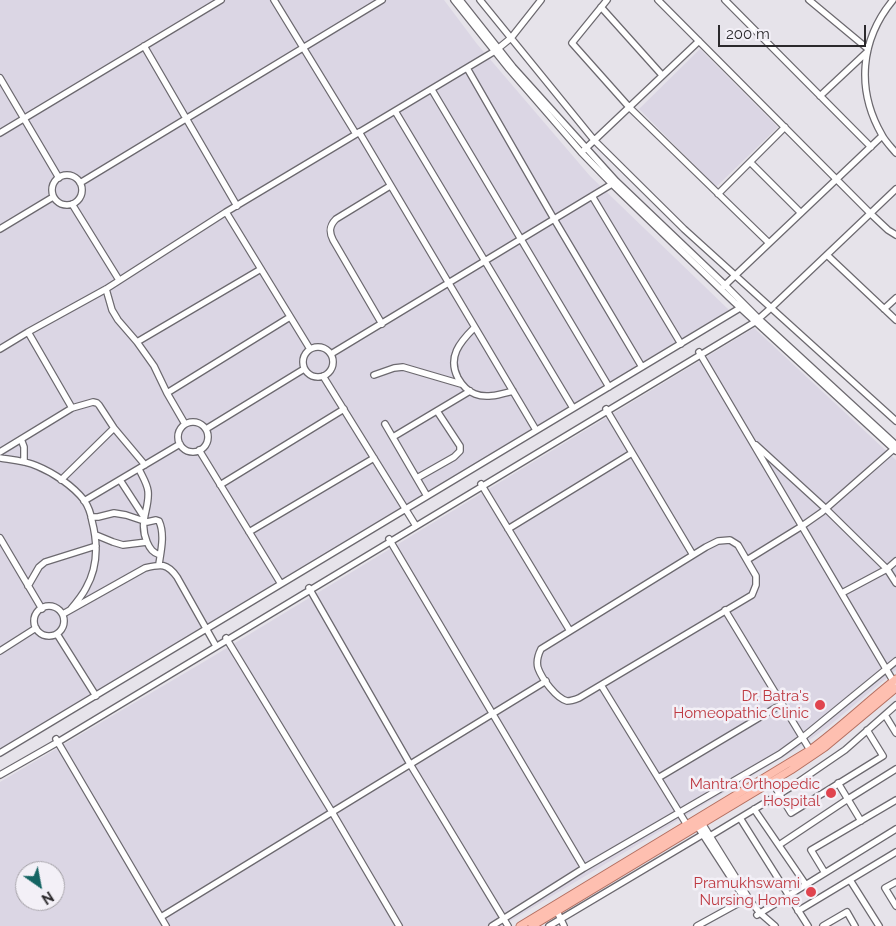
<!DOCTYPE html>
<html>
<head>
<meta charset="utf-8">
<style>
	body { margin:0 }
	#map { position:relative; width:896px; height:926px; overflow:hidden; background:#e6e3ea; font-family:Raleway,sans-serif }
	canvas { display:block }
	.north { position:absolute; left:15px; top:861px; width:50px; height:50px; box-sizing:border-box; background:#f3f0f7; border:1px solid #a3a0a6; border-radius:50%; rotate:147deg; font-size:14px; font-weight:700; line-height:20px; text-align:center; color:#2b292c }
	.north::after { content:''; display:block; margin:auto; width:18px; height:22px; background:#146463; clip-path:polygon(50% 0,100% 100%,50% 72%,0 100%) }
	.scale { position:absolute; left:718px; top:25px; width:148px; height:22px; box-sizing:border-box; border:2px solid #2b292c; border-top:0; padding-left:6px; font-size:15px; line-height:18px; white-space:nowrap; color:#2b292c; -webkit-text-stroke:4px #f3f0f7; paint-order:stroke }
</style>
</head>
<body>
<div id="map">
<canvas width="896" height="926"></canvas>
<div class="north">N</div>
<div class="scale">200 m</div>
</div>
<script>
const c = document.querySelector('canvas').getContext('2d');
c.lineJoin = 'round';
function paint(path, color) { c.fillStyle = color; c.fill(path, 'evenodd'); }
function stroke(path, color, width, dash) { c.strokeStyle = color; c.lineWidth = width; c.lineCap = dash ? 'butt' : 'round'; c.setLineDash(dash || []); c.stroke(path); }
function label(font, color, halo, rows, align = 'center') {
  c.font = font + ' Raleway,sans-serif'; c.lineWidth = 5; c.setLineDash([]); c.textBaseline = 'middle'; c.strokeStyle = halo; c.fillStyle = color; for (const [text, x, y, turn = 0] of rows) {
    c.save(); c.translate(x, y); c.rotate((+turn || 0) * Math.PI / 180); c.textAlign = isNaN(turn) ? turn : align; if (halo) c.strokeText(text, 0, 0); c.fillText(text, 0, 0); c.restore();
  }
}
paint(new Path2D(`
	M0,0H444L477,44L590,176L729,310L0,750Z
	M700,49L778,127L716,187L639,109Z
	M754,328L896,460V670L829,726L795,750L502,926H0V782L207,660ZM25,871H55V901H25Z`), '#dbd6e4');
const minor = new Path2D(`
	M274,0L356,134
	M454,0L509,69L581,152L612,184L734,302L896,451
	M460,0L513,67L616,181L725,285L759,319L896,445
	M480,0L594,140L684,229L896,421
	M607,0L572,43L629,107L769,243
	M658,0L871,214L888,230L896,235
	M725,0L871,147
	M809,0L868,49
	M893,0C860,40 856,90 882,135C885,141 891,147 896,153
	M601,7L662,75
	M144,46L237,206
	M467,68L554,219L642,367
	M0,78L59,178
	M432,90L609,387
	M820,96L867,52
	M395,111L573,408
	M359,132L536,430
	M0,133L221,0
	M584,150L699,41
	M750,162L801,213
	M52 190a15 15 0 1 1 30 0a15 15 0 1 1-30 0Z
	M80,183L382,0
	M718,194L785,127
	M592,196L681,344
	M72,204L119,280
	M226,212L310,349
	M0,229L53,197
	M827,255L896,320
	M724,286L882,136
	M106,289L112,310L118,320L137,342L154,366L167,393L185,424
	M884,309L896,298
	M382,324L333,240C329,232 329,226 336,219L390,186
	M474,328C460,342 447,357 458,378C462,385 467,391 475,394C487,399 501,394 513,391
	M28,332L72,408
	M137,342L261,269
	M303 362a15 15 0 1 1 30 0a15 15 0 1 1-30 0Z
	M0,349L28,332L106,289L226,212L495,51L511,38L541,0
	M699,352L895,684
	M331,354L612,184
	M374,375L394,368L403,367L461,384
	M323,376L416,526
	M167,393L290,317
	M606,409L693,555
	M178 437a15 15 0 1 1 30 0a15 15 0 1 1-30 0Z
	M385,424L427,496
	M206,429L304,369
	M393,437L470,391
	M21,439L24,447V462
	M756,445L826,509L887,569L896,561
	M199,450L281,584
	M0,452L72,408L93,402L97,403L99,405L114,428L145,465
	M0,458C13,460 26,461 37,466C54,473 73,486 84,500C88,506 91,514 92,521C98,544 98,567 86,588C82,596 76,603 70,610
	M139,469C142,476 147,483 148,491C150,509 138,521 147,542C150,549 153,553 160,555
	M417,478L454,457L460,451V446L437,411
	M61,480L114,428
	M120,480L144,517
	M481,484L570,631
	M220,485L344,409
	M84,501L180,444
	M91,517H98L114,513L126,515L147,522L156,520L159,521C165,534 161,551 159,564
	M508,529L632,453
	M249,532L374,458
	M96,535L113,542L123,545L147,542
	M0,538L42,609
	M389,539L584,868
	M730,540L738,545L756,576V585L752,595L579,698C574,700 571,701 567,701C556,698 542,679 538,668C536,661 538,655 541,649L706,547L718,541Z
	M747,560L802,526L822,512L896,447
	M28,586L39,567L45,562L96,546
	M309,588L410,764L508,926
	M842,593L887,569L896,583
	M34 621a15 15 0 1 1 30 0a15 15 0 1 1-30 0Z
	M725,610L810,750
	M63,614L145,568C161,564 167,563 177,577L216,646
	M57,634L96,696
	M226,638L332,812L399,926
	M0,651L36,628
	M601,685L687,825
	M885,715L896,733
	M56,739L166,926
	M0,753L740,308
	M0,775L58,742L755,322L772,307L896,189
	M658,778L782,704
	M772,782L791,813L883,756L867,730
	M838,783L861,821
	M754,809L806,885
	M740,818L808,926
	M700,820L751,902L760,913L775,926
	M696,824L744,898
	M710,836L791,787L845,750L896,705
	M779,845L848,799L896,769
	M825,873L811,850L896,800
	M850,880L879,926
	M896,882L885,888L896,906
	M555,907L564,926
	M798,911L896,852
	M757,915L896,829
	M161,917L546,681
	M492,926L584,868L780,754L802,738L896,661
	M549,926L707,832
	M697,926L748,898
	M823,926L847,912L855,926`);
const major = new Path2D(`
	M520,926L810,750C840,728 867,702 896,679
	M532,926L791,770L825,747L896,688`);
stroke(minor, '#6c696f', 8);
stroke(major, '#b46f60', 9);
stroke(minor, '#fff', 5.5);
stroke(major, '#febfb0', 7);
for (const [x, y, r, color] of [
	[820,705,6,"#e0444e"],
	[831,793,6,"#e0444e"],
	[811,892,6,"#e0444e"]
]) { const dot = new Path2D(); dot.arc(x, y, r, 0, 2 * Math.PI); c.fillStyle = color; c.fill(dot); stroke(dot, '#f3f0f7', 2); }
label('15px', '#be3a42', '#f3f0f7', [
	["Dr. Batra's",809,696],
	["Homeopathic Clinic",809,713],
	["Mantra Orthopedic",820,784],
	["Hospital",820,801],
	["Pramukhswami",800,883],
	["Nursing Home",800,900]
], 'right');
</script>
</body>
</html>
